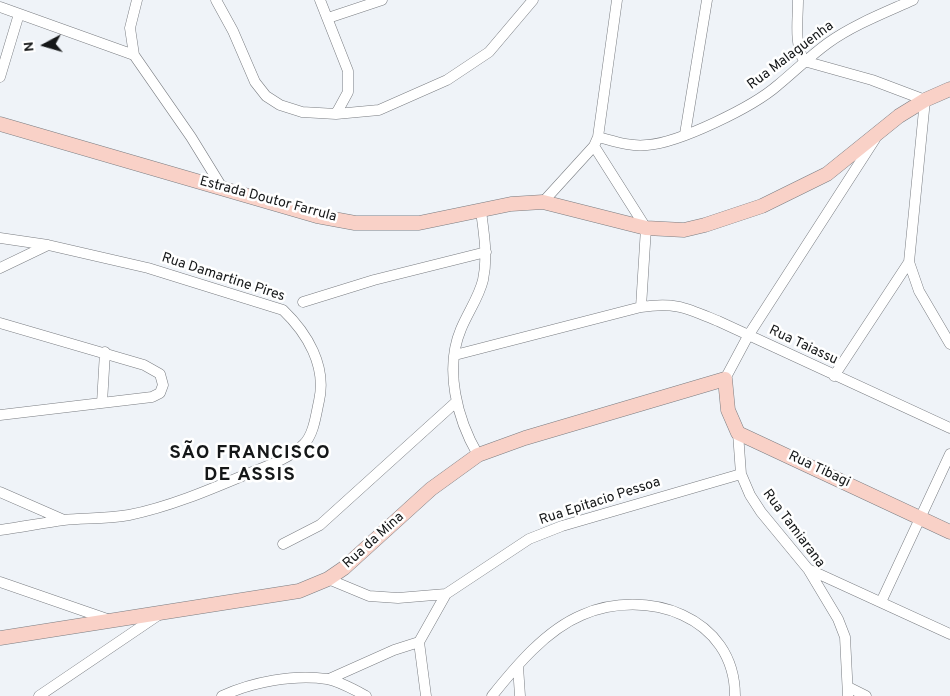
<!DOCTYPE html>
<html>
<head>
<meta charset="utf-8">
<style>
	body { margin:0 }
	#map { position:relative; width:950px; height:696px; overflow:hidden; background:#eff3f8; font-family:Overpass,sans-serif }
	canvas { display:block }
	.north { position:absolute; left:20px; top:20px; width:50px; height:50px; -webkit-text-stroke:4px #fff; paint-order:stroke; rotate:264deg; font-size:14px; font-weight:700; line-height:20px; text-align:center; color:#151718 }
	.north::after { content:''; display:block; margin:auto; width:18px; height:22px; background:#151718; clip-path:polygon(50% 0,100% 100%,50% 72%,0 100%) }
</style>
</head>
<body>
<div id="map">
<canvas width="950" height="696"></canvas>
<div class="north">N</div>
</div>
<script>
const c = document.querySelector('canvas').getContext('2d');
c.lineJoin = 'round';
function stroke(path, color, width, dash) { c.strokeStyle = color; c.lineWidth = width; c.lineCap = dash ? 'butt' : 'round'; c.setLineDash(dash || []); c.stroke(path); }
function label(font, color, halo, rows, align = 'center') {
  c.font = font + ' Overpass,sans-serif'; c.lineWidth = 5; c.setLineDash([]); c.textBaseline = 'middle'; c.strokeStyle = halo; c.fillStyle = color; for (const [text, x, y, turn = 0] of rows) {
    c.save(); c.translate(x, y); c.rotate((+turn || 0) * Math.PI / 180); c.textAlign = isNaN(turn) ? turn : align; if (halo) c.strokeText(text, 0, 0); c.fillText(text, 0, 0); c.restore();
  }
}
const street = new Path2D(`
	M137,0L130,28L134,55L191,137L223,189
	M216,0L233,31L255,82L266,96L280,105L302,112L336,114L379,110L447,80L489,52L533,0
	M320,0L348,71V92L336,114
	M798,0C798,21 794,43 804,61L872,80L925,100L909,262L919,291L950,344
	M0,7L134,55
	M328,18L382,0
	M0,77L19,14
	M685,134L707,0
	M598,137C614,141 630,147 647,145C679,143 753,107 778,85C795,71 810,56 828,43C853,25 884,13 913,0
	M594,146L646,228L641,307
	M543,202L594,146L598,137L617,0
	M0,238L48,245
	M0,268L48,245L148,268L283,310C307,333 327,366 319,401C316,414 314,434 304,444C289,459 267,466 247,474C209,490 169,507 129,515C107,519 85,518 64,520C43,523 21,527 0,530
	M303,302L374,280L486,252
	M0,323L144,365L160,374L163,385L160,393L152,397L0,415
	M455,355L641,307C676,302 686,308 718,321L950,428
	M834,376L909,262
	M725,379L748,336L875,139
	M102,403L105,352
	M738,433L741,474L750,495L761,512L808,569L838,619L845,637L848,696
	M478,455C457,419 444,369 461,329C468,312 479,297 483,280C488,257 484,234 481,211
	M0,492L64,520
	M283,544L320,525L456,402
	M808,569L950,634
	M328,579L369,596L398,598L446,594
	M0,582L110,620
	M881,602L950,454
	M419,642L446,594L529,539L562,526L741,474
	M419,642L426,696
	M518,666L520,696
	M329,679L394,650L419,642
	M848,687L866,696
	M39,696L160,614
	M222,696C252,682 294,674 327,679C339,681 355,690 366,696
	M492,696C516,666 546,630 582,615C646,587 735,616 735,696`);
const secondary = new Path2D(`
	M0,124L317,216L355,223H419L511,204L543,202L646,228L684,230L705,225L762,206L827,174L899,116L925,100L950,89
	M0,638L299,591L328,579L344,568L431,489L478,455L525,438L725,379L728,410L738,433L950,532`);
stroke(street, '#797c81', 11);
stroke(secondary, '#797c81', 15);
stroke(street, '#fff', 10);
stroke(secondary, '#f9d1c7', 14);
label('14px', '#151718', '#fff', [
	["Rua Malaguenha",791,56,-37],
	["Estrada Doutor Farrula",268,200,15],
	["Rua Damartine Pires",223,278,18],
	["Rua Taiassu",803,346,25],
	["Rua Tibagi",819,470,25],
	["Rua Epitacio Pessoa",600,502,-18],
	["Rua Tamiarana",793,529,53],
	["Rua da Mina",374,541,-42]
]);
c.letterSpacing = '1px';
label('bold 19px', '#151718', '#fff', [
	["SÃO FRANCISCO",250,454],
	["DE ASSIS",250,476]
]);
c.letterSpacing = '0px';
</script>
</body>
</html>
